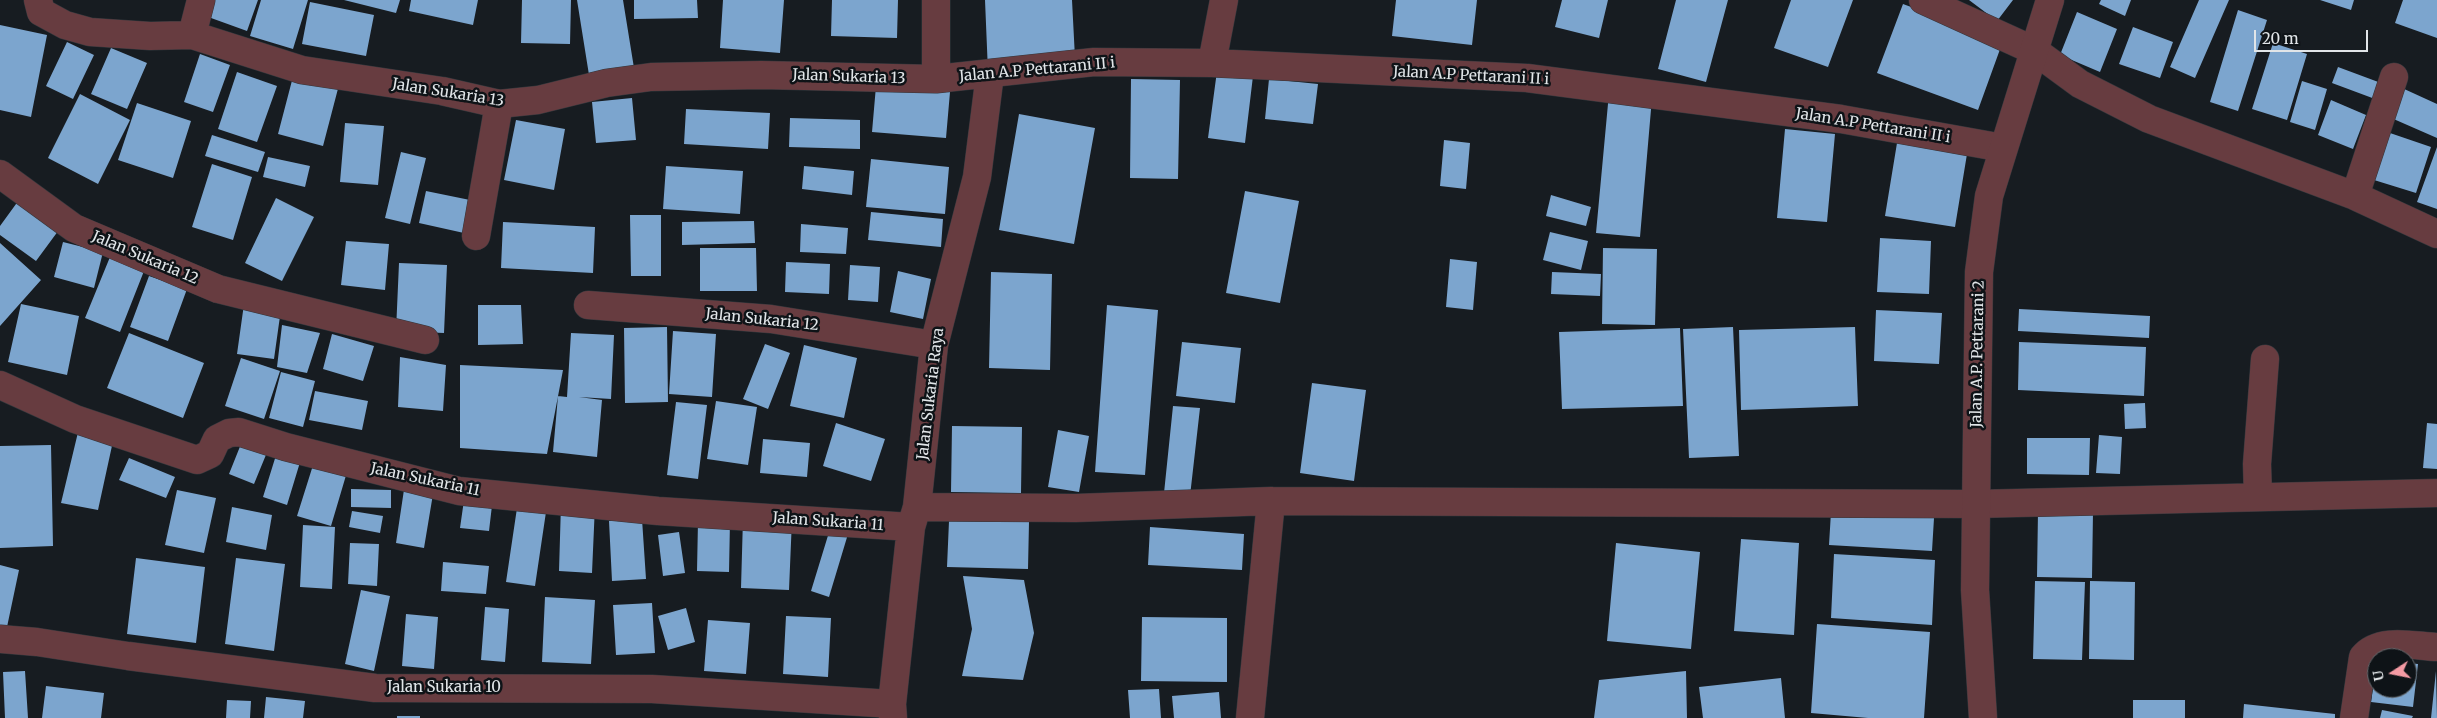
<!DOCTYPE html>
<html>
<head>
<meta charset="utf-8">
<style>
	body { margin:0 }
	#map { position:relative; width:2437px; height:718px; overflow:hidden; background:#171c21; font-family:Merriweather,serif }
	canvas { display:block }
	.north { position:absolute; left:2367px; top:648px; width:50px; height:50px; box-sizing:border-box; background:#0e1317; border:1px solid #62676b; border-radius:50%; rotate:259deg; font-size:14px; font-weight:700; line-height:20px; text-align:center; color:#e1e5e8 }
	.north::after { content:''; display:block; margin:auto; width:18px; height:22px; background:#f49aa3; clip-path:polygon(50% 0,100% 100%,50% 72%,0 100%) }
	.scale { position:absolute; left:2254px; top:30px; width:114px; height:22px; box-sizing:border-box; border:2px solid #e1e5e8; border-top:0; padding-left:6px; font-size:15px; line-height:18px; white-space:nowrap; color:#e1e5e8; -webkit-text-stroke:4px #0e1317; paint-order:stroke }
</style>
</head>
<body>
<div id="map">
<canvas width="2437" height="718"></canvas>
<div class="north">U</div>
<div class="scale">20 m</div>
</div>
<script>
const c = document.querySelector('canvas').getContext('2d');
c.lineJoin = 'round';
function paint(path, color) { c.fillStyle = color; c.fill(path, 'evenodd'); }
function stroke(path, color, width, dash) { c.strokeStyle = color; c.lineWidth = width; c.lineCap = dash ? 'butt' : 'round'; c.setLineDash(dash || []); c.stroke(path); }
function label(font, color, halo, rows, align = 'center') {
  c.font = font + ' Merriweather,serif'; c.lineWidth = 5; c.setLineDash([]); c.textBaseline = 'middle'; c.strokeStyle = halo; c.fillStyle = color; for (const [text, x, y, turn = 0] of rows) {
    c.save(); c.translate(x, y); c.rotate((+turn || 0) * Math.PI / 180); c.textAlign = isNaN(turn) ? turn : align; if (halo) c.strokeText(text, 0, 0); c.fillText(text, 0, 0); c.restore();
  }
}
paint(new Path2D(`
	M204,0H258L247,31L200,14Z
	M261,0H308L293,49L250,36Z
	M344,0H400L396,13Z
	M411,0H478L473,25L409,11Z
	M522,0H571L570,44L521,43Z
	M577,0H623L634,68L589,75Z
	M634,0H697L698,18L634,19Z
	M723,0H784L780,53L720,48Z
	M832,0H898L897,38L831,36Z
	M985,0H1072L1075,58L988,72Z
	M1396,0H1477L1472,45L1392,36Z
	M1562,0H1608L1599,38L1555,27Z
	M1676,0H1728L1706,82L1658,69Z
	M1791,0H1853L1828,67L1774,48Z
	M1969,0H2013L1997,21Z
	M2101,0H2131L2125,16L2099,4Z
	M2199,0H2229L2195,78L2170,67Z
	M2320,0H2354L2351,10Z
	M2403,0H2437V38L2395,23Z
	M310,2L374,15L366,56L302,44Z
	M1903,4L2003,41L1978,110L1877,73Z
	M2238,10L2267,20L2238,111L2210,102Z
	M2077,12L2117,29L2100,72L2060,55Z
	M0,25L47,35L31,117L0,110Z
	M2133,27L2173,42L2160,78L2119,64Z
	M67,42L94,55L73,99L46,86Z
	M2273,43L2307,54L2287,120L2252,109Z
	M111,48L147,63L127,109L91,94Z
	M200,54L230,65L213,112L184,102Z
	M2338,67L2381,83L2375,99L2332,83Z
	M295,69L340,81L323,146L278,134Z
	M1217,71L1253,76L1245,143L1208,138Z
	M237,72L277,86L257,142L218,129Z
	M1131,79L1180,80L1178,179L1130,178Z
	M1269,79L1318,84L1313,124L1265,119Z
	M2302,81L2327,89L2315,130L2290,122Z
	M876,86L950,92L946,138L872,132Z
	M2402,88L2437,104V138L2389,117Z
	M1609,93L1652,98L1640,237L1596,233Z
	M80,94L130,120L98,184L48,158Z
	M632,98L636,140L596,143L592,102Z
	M2331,100L2366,115L2353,149L2318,135Z
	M137,103L191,121L173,178L118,160Z
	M686,109L770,113L768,149L684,144Z
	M1019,114L1095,128L1074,244L999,230Z
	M790,118L860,120V149L789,147Z
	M516,120L565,129L554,190L504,180Z
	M345,123L384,126L378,185L340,182Z
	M1785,129L1835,134L1827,222L1777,218Z
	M2390,133L2431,147L2416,193L2374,180Z
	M212,135L265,152L258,172L205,156Z
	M1444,140L1470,143L1466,189L1440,186Z
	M1897,143L1967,154L1955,227L1885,216Z
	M2437,147V209L2417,202Z
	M401,152L426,158L410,224L385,218Z
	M268,157L310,166L305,187L263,177Z
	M871,159L949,167L945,214L866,207Z
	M212,164L252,177L233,240L192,227Z
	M666,166L743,171L740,214L663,209Z
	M804,166L854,171L852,195L802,189Z
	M426,191L470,200L464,233L419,223Z
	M1245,191L1299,201L1280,303L1226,293Z
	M24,193L64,223L36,261L0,235V226Z
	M1551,195L1591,207L1586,226L1546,216Z
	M276,198L314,217L282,281L245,263Z
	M871,212L943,219L941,247L868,240Z
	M630,215H661V276H631Z
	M754,221L755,243L682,245V222Z
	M503,222L595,227L593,273L501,268Z
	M801,224L848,228L846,254L800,252Z
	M1550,232L1588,241L1581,270L1543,260Z
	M1880,238L1931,241L1929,294L1877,292Z
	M346,241L389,244L385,290L341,285Z
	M63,242L103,252L94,288L54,277Z
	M0,243L41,280L0,326Z
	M700,248H756L757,291H700Z
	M1603,248L1657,249L1655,325L1602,324Z
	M110,257L144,271L120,332L85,318Z
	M1450,259L1477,262L1473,310L1446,307Z
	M786,262L830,264L829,294L785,292Z
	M399,263L447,265L444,333L396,331Z
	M850,265L880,267L878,302L848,300Z
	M898,271L931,279L923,319L890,312Z
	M991,272L1052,274L1050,370L989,368Z
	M1552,272L1601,274L1600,296L1551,294Z
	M149,276L187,289L168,341L130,327Z
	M21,304L79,316L67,375L8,362Z
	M244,304L281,309L274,359L237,354Z
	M478,305H521L523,344L478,345Z
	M1107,305L1158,310L1145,475L1095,472Z
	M2019,309L2150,316L2149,338L2018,331Z
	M1876,310L1942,313L1939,364L1874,361Z
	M282,325L320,333L307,373L277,367Z
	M667,327L668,402L625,403L624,328Z
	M1733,327L1739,456L1689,458L1683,329Z
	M1855,327L1858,406L1741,410L1739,330Z
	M1680,328L1683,406L1562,409L1559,332Z
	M673,331L716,334L712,397L669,394Z
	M129,333L204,363L183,418L107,388Z
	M571,333L614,335L611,399L579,397L602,400L597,457L553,452L558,396L567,397Z
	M332,334L374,346L363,381L323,369Z
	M1182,342L1241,348L1235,403L1176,396Z
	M2019,342L2146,347L2144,396L2018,390Z
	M765,344L790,353L768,409L743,399Z
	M804,345L857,358L844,418L790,406Z
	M400,357L446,365L443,411L398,407Z
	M241,358L280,371L264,419L225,406Z
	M460,365L563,370L547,454L460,448Z
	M281,372L315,381L303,427L269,418Z
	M1312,383L1366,390L1354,481L1300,473Z
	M315,391L368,401L362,430L309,420Z
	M716,401L757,407L748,465L707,459Z
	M676,402L707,405L698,479L667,475Z
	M2145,403L2146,428L2125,429L2124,404Z
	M1173,406L1200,408L1190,496L1164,493Z
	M836,423L885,439L871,481L823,466Z
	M2427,423L2437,424V469L2423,468Z
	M80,424L115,432L98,510L61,503Z
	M952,426L1022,427L1021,493L951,492Z
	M1058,430L1089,436L1079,492L1048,487Z
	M245,434L270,445L254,484L229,474Z
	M2099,435L2122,437L2120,474L2096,473Z
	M2027,438H2090L2089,475L2027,474Z
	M763,439L810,443L807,477L760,473Z
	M51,445L53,546L0,548V446Z
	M277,452L301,459L287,505L263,497Z
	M129,458L175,477L166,498L119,480Z
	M314,462L347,472L331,526L297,516Z
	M405,483L434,488L424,548L396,543Z
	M351,489L391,490V508L351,507Z
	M177,490L216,498L204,553L165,545Z
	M465,493L493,497L489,531L460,528Z
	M561,504L595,505L592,573L559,571Z
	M232,507L272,515L266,550L226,542Z
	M517,508L546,512L535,586L506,582Z
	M352,511L383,516L380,533L349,527Z
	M2038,511L2093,512L2092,578L2037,577Z
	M1831,512L1934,518L1932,551L1829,545Z
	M743,518L792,519L789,590L741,588Z
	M642,519L646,579L612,581L609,521Z
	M698,521H730L729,572L697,571Z
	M949,521L1029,522L1028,569L947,567Z
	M303,525L335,527L332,589L300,587Z
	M1150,527L1244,534L1242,570L1148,565Z
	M830,529L848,534L829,597L811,591Z
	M679,532L685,573L663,576L658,535Z
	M1741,539L1799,543L1794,635L1734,631Z
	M350,543L379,544L377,586L348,584Z
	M1616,543L1700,552L1691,649L1607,641Z
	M1834,554L1935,560L1932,625L1831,618Z
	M136,558L205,567L196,643L127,634Z
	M236,558L285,564L274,651L225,644Z
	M443,562L489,566L486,594L441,591Z
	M0,565L19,570L7,627L0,625Z
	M963,576L1024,580L1034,633L1023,680L962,676L972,629Z
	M2035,581L2085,582L2082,660L2033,659Z
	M2090,581L2135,582L2134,660L2089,659Z
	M361,590L390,596L374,671L345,664Z
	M545,597L595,600L591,664L542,662Z
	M652,603L655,653L616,655L613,605Z
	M485,607L509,609L505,662L481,660Z
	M686,608L695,642L668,650L658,616Z
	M406,614L438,617L434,669L402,666Z
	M786,616L831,618L828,677L783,674Z
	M1142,617L1227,618V682L1141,681Z
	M708,620L750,623L746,674L704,671Z
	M1817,624L1930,632L1924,718H1868L1811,713Z
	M2407,663L2418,664L2413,707L2371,702L2376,666L2377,688H2407Z
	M25,671L28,718H5L3,672Z
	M1686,671L1687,718H1594L1599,680Z
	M2436,671L2437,718H2431Z
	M1781,678L1785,718H1703L1699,687Z
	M46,686L104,693L101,718H42Z
	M1159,689L1161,718H1130L1128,690Z
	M1219,692L1221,718H1174L1172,696Z
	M266,697L305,701L303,718H264Z
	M227,700L251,701L250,718H226Z
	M2133,700H2185V718H2133Z
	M2244,704L2335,714V718H2243Z
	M2382,710L2413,716L2412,718H2380Z
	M397,716H420V718H397Z`), '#7ca5ce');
const minor = new Path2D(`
	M38,0L41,12L65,25L90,32L150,36L192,35L302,70L442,91L499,104L538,100L607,83L651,77L761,75L936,79L1094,62L1212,63L1527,78L1841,119L2003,148
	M1923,0L2035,51L2080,84L2149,119L2355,196L2437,234
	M192,35L201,0
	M1212,63L1224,0
	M936,79V0
	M0,174L74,228L218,289L425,340
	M2355,196L2394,77
	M476,236L499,104
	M588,305L771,319L934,345
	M0,385L75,419L197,460L210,454L217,439L229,433L239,432L286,447L459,491L658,511L911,527
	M2258,497L2257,464L2265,359
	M917,507L1076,508L1271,501L1975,504L2437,493
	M0,639L37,642L128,656L375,688L652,689L892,704
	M893,718L892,704L911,527L917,507L934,345L977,177L990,74
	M1250,718L1271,501
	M2354,718L2363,657C2379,637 2414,646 2437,647`);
const tertiary = new Path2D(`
	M1983,718L1975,590L1979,272L1989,196L2050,0`);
stroke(minor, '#33383d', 29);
stroke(tertiary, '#33383d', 29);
stroke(minor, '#673c40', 28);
stroke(tertiary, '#673c40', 28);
label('15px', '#e1e5e8', '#0e1317', [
	["Jalan A.P Pettarani II i",1037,70,-5],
	["Jalan A.P Pettarani II i",1471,76,3],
	["Jalan Sukaria 13",849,77,2],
	["Jalan Sukaria 13",448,93,9],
	["Jalan A.P Pettarani II i",1873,126,9],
	["Jalan Sukaria 12",145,258,23],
	["Jalan Sukaria 12",762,320,6],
	["Jalan A.P. Pettarani 2",1978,354,-89],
	["Jalan Sukaria Raya",931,394,-83],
	["Jalan Sukaria 11",425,480,12],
	["Jalan Sukaria 11",828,522,4],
	["Jalan Sukaria 10",444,688]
]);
</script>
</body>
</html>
